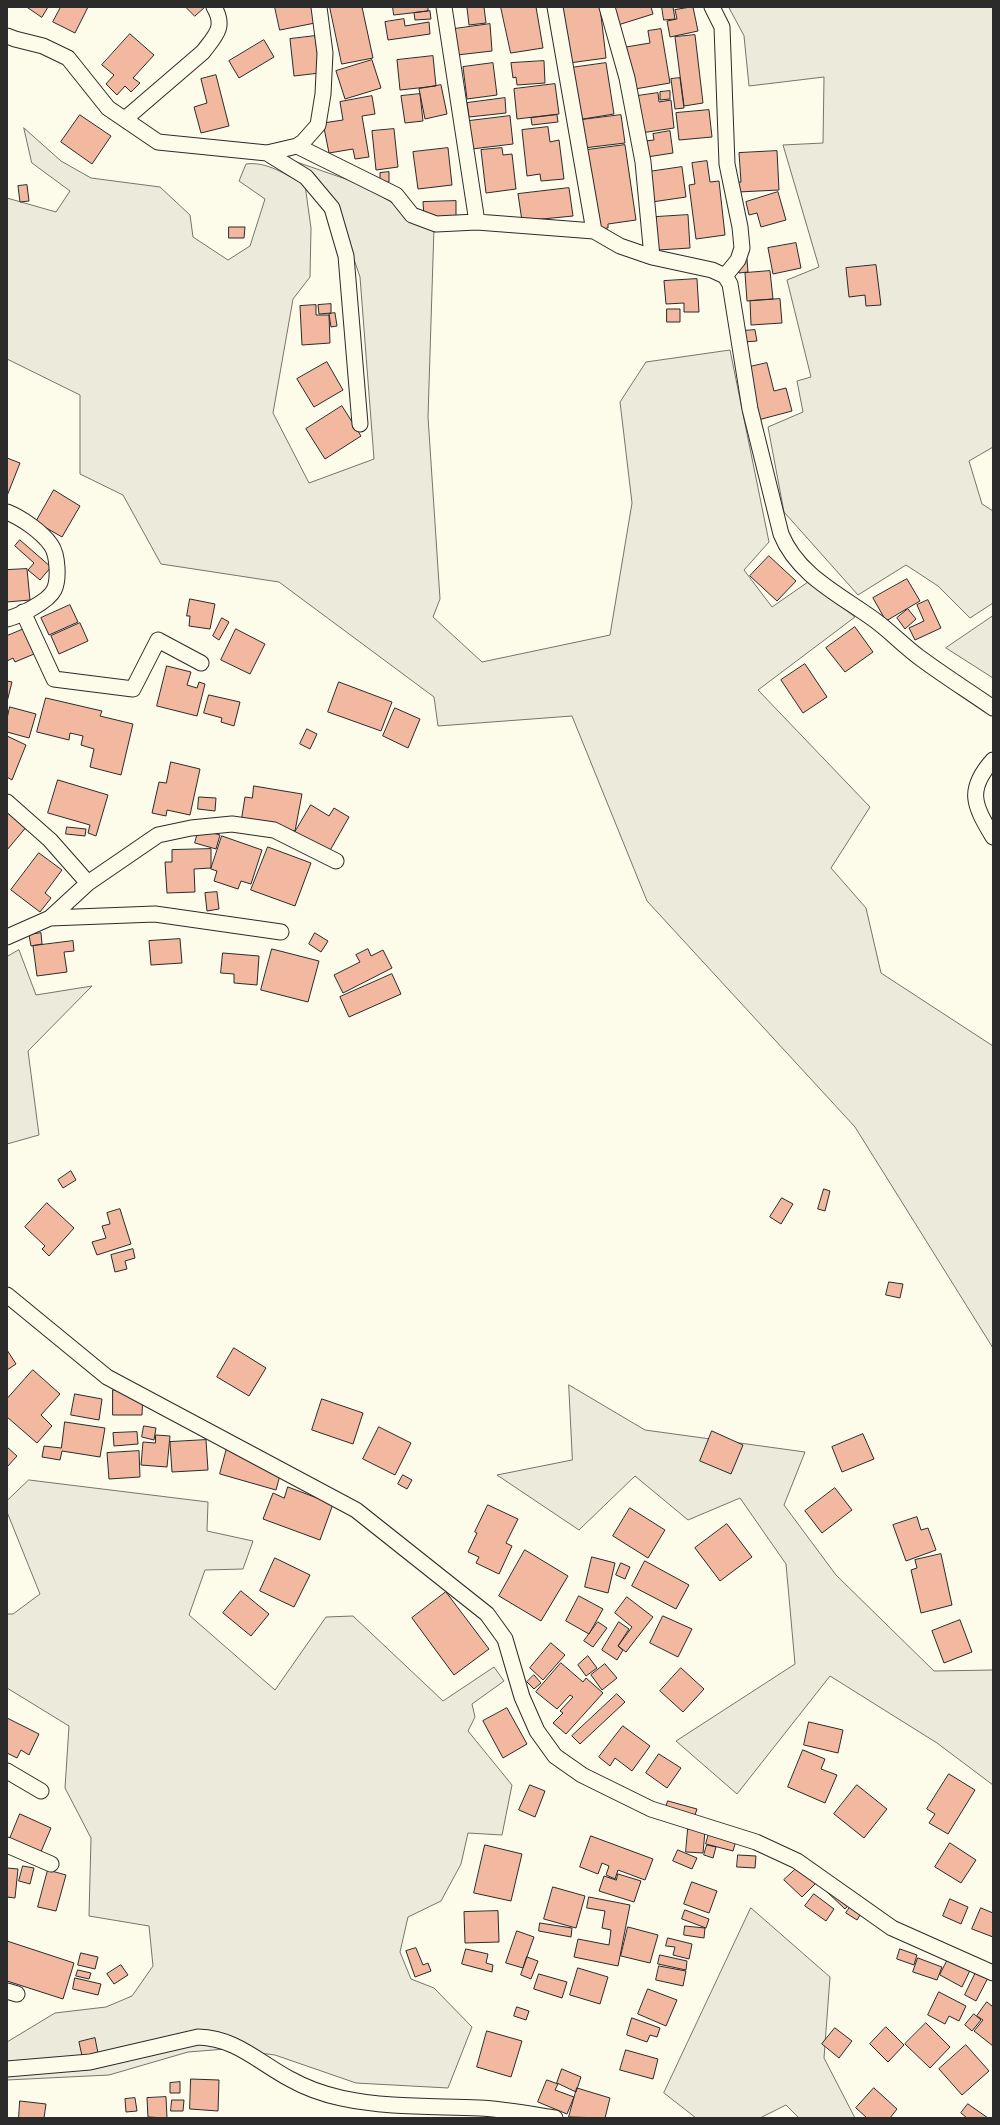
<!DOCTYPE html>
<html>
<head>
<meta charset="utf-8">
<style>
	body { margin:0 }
	#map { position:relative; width:1000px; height:2125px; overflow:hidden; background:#fdfbea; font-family:"Titillium Web",sans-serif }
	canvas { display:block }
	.frame { position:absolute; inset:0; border:8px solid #2b2b2b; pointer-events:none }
</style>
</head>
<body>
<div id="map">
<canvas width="1000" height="2125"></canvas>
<div class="frame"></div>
</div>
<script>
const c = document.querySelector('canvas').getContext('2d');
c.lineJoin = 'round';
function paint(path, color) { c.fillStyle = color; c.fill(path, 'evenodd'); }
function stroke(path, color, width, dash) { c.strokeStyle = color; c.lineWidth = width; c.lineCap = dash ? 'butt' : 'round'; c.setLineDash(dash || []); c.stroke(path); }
const green = new Path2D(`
	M729,7H993V447L969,461L982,504L993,511V603L970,618L938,586L906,565L858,595L784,512L768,427L803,412L797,381L811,377L787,280L819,267L783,145L823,143L824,77L749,86L744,36Z
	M24,128L61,161L91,178L160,187L190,215L193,237L228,260L250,246L265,199L239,181L246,164C267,161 286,175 305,185L311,228L310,277L293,299L273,413L309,483L374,459L360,277L333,197L313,173L288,159L360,184L434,227L428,417L440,599L433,617L482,662L610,635L632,503L620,402L646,362L730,350L769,542L744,570L772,607L808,582L855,617L758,690L870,807L831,868L866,908L881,973L993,1046V1348L855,1127L647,901L572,716L438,726L434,697L279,582L161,564L123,495L80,474V395L7,359V198L56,212L70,191L32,163Z
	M993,616V678L946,648Z
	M19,950L36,995L92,986L28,1051L39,1135L7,1144V957Z
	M569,1385L645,1430L805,1452L784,1505L836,1575L934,1671L993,1670V1785L937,1743L830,1676L737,1794L676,1741L795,1664L786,1564L740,1498L688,1520L635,1476L579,1530L497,1475L572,1460Z
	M29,1480L208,1502L207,1531L253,1541L243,1569L205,1570L189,1615L275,1690L326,1617L353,1616L443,1701L494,1667L504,1681L472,1704L475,1717L468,1731L512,1785L502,1835L468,1833L461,1864L441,1901L408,1917L400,1952L411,1979L434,1988L472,2027L448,2088L356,2083L275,2055L226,2049L188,2052L109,2075L7,2080V2042L55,2013L106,2007L132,1996L153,1966L149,1926L89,1916L91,1838L65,1788L69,1726L7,1688V1614H13L40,1594L7,1512V1501Z
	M751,1908L830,1977L824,2058L855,2118H799L786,2105L760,2118H696L664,2093Z`);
paint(green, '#ecebdb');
stroke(green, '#74746e', 1);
const building = new Path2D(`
	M27,7H48L42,17Z
	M61,7H88L75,33L53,22Z
	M186,7H205L195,16Z
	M275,7H311L315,23L280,30Z
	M330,7H362L373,58L342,64Z
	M393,7H428V11L394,15Z
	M484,7L486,23L469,25L467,8Z
	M501,7H536L543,48L511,53Z
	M563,7H600L606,58L569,63Z
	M612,7H651L653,14L618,25Z
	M662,7H673L675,19L664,20Z
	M693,7L698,31L670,37L667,21L677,19L675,10Z
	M430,11L431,19L415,20L414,13Z
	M404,19L405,26L429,22L430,34L388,40L385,22Z
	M490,24L492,51L457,55L454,29Z
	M661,29L670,83L635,89L626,47L650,43L648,31Z
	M130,34L154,55L133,78L140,83L131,92L125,86L117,95L106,84L114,75L102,65Z
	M695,35L703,103L684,106L675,37Z
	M315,36L320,73L294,76L290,39Z
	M264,40L274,57L239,78L229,61Z
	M433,56L436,86L400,90L397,60Z
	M372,60L381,88L345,99L336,71Z
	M544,61L545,83L517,85L516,77L513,78L511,63Z
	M493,63L497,95L467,99L463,67Z
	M606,63L614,114L577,120L570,68Z
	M216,75L229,126L201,133L194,107L207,103L201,79Z
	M680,78L684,108L675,109L671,79Z
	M555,84L559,114L517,119L514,89Z
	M441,85L447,114L425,119L419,89Z
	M670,91V99L660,100V92Z
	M658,93L659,102L671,100L674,128L641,133L637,96Z
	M420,94L423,121L405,123L401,96Z
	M372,96L375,114L362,116L369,157L355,159L353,149L329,153L323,123L343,120L340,102Z
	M505,98L506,113L469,117L467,103Z
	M709,110L712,137L679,140L676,113Z
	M80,115L111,136L92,164L61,142Z
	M557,115L558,122L532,125L531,118Z
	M621,115L625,143L584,148L581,120Z
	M510,116L513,144L472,149L469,121Z
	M548,127L550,142L559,140L564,179L541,181L540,174L527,176L522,130Z
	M394,129L398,167L376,170L372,131Z
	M670,131L673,153L647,157L645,141L654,140L653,134Z
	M625,145L636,220L608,224V228L598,229L587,150Z
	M448,148L452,185L418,189L413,152Z
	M502,148L503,155L512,154L516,189L486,193L481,150Z
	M777,151L779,190L738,192L737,182H741L739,153Z
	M707,161L710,182L719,181L725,235L696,239L689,185L695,184L692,163Z
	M682,167L686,197L652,202L648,172Z
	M389,172V182L380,183V173Z
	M27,185L29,201L20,202L18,186Z
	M569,188L573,216L522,221L518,194Z
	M778,192L786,220L761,227L757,213L749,215L746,202Z
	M456,201V216L424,217L423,202Z
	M688,215L690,248L658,250L656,217Z
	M229,227H245L244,238H229Z
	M796,243L801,268L773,274L768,248Z
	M747,259L748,272L739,273L738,260Z
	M876,265L881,305L866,306L865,295L849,297L846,268Z
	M770,271L773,299L747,301L745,273Z
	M697,279L699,312H684V303L666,304L664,281Z
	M780,299L782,323L751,325L750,301Z
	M331,304V313L319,314L318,305Z
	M316,305V315H329L330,343L302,345L300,306Z
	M667,309H680V322H667Z
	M335,313L337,326L331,327L329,314Z
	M755,330L757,341L744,342L743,331Z
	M327,362L343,390L314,407L297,379Z
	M767,363L774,391L786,388L792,411L758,420L745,368Z
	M342,406L361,436L325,459L306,429Z
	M7,458L20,463L7,496Z
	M54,490L80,506L62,537L36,522Z
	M20,540L51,567L40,580L28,570L34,563L15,546Z
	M769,556L796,581L777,601L750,576Z
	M27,569L30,600L7,602V570Z
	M907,579L920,601L886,621L873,598Z
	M190,599L215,604L210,629L189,626L190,616H187Z
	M928,600L941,628L915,640L909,628L924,621L917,605Z
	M70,605L78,622L49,635L41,618Z
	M908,609L916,619L905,629L897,618Z
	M222,618L229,622L219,640L213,636Z
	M80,623L88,641L59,654L51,636Z
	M855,627L873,652L845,672L826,648Z
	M24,629L34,654L15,662L13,658L7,661V636Z
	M236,629L265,644L250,674L221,660Z
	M805,664L827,697L803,713L781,680Z
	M167,666L191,672L187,685L197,688L199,682L205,684L197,716L157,706Z
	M7,681L12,682L7,702Z
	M339,682L392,702L381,731L328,712Z
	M209,695L240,702L234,726L221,722L222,718L204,713Z
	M46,698L102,711L100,716L133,724L121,775L90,767L94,749L81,745L83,736L70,733L69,740L37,732Z
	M10,707L36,714L29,738L7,732V719Z
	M395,708L420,719L408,748L383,736Z
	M307,729L317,734L310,749L300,744Z
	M7,736L26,745L12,780L7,777Z
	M171,762L200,769L190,815L167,810L166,816L152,813L159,782L166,783Z
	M58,780L108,795L96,836L88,833L90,825L48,813Z
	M254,786L302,794L295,831L241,822L245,797L252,798Z
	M199,797L216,798L215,811L198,809Z
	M311,805L329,816L334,808L349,817L328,854L294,834Z
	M7,807L28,825L7,850Z
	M67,827L86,829L85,836L66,834Z
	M199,829L220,835L216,849L195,843Z
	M222,836L262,850L251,884L241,881L238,889L214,881L217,871L211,869Z
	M268,847L311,863L295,906L251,890Z
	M211,849V868L194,869L195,892L167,893L165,862H172V850Z
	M39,853L62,870L45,893L51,898L40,912L11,890Z
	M217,892L219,909L207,911L205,893Z
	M41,933L42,944L31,946L29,935Z
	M315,933L328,941L321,952L309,944Z
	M180,939L182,963L151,965L149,941Z
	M73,941L74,951L64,952L67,972L37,976L33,946Z
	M272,949L319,961L308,1002L261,990Z
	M368,949L371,956L383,950L392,968L343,993L334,975L360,962L356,955Z
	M223,953L259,956L257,985L234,983V974L221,973Z
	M392,974L401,994L349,1017L340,997Z
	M71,1171L76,1180L63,1188L58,1180Z
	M824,1189L830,1191L825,1211L818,1209Z
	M782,1198L793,1204L781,1224L770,1217Z
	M47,1203L74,1228L49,1256L42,1249L45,1246L25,1227Z
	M120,1209L131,1244L97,1255L92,1242L106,1238L102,1226L110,1224L107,1213Z
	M133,1249L135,1258L125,1261L127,1269L115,1272L111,1255Z
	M889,1282L903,1284L900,1298L886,1295Z
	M234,1348L266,1368L249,1396L217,1377Z
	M7,1350L16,1364L7,1370Z
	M33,1370L60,1394L41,1415L52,1426L37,1443L7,1417V1399Z
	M113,1390L143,1391L142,1415H113Z
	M75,1394L102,1399L99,1420L71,1415Z
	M322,1399L363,1413L353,1444L312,1430Z
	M65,1422L105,1428L100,1457L62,1451L60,1460L42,1457L44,1446L61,1448Z
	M144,1426L156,1428L154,1440L142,1437Z
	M379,1427L411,1443L395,1475L363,1459Z
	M712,1431L743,1445L731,1474L700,1461Z
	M137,1432L138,1444L114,1446L113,1433Z
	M863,1434L874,1459L842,1472L832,1447Z
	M156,1435L170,1436L167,1467L141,1465L143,1442L155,1443Z
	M206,1440L208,1470L172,1472L170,1442Z
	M7,1447L17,1456L7,1467Z
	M227,1448L283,1464L276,1490L220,1474Z
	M139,1451L140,1477L109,1479L107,1453Z
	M403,1475L412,1480L407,1489L398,1484Z
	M288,1487L333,1504L320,1540L263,1519L273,1493L284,1498Z
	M835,1488L852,1510L822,1533L805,1511Z
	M488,1505L518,1519L506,1543L512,1546L499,1574L476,1563L479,1557L468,1552L477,1533L475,1532Z
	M630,1508L665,1530L648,1558L613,1536Z
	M917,1517L921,1530L928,1528L936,1550L906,1561L893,1525Z
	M727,1524L752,1557L720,1581L695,1548Z
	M525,1550L568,1576L541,1621L499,1596Z
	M941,1554L952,1605L921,1613L911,1570L917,1568L915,1560Z
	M592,1557L615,1563L608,1593L585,1587Z
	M275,1558L310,1575L294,1607L260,1591Z
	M645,1561L689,1585L676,1609L632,1586Z
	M621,1563L630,1567L625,1579L616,1575Z
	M241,1591L269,1614L251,1636L223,1613Z
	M446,1592L489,1649L454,1675L412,1618Z
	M579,1596L603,1609L589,1634L566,1621Z
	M627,1597L653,1617L626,1652L618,1646L632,1627L615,1613Z
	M663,1616L692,1629L678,1657L650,1643Z
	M960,1620L972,1652L944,1663L932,1631Z
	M598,1622L607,1628L593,1647L584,1641Z
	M619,1622L629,1629L618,1646L623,1650L617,1660L602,1650Z
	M551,1643L565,1655L543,1680L530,1668Z
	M588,1656L597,1668L586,1676L578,1665Z
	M561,1663L583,1682L586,1678L603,1693L566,1734L553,1723L563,1713L560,1711L573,1697L570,1695L557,1709L536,1692Z
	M605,1664L617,1678L602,1690L591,1675Z
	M681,1668L704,1689L683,1712L660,1691Z
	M534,1675L541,1683L534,1689L527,1682Z
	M617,1694L625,1702L580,1744L572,1736Z
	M507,1708L527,1744L503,1758L483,1721Z
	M7,1718L39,1734L29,1755L21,1750L17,1758L7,1753Z
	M809,1722L843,1730L838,1753L804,1745Z
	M623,1726L650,1746L632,1771L615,1758L610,1766L599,1757Z
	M803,1750L825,1759L821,1769L837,1775L825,1803L788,1787Z
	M659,1754L681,1768L667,1788L646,1773Z
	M949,1774L975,1790L948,1834L929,1823L935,1814L927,1809Z
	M530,1785L545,1791L535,1817L519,1810Z
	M857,1785L887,1809L864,1838L834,1814Z
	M668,1801L697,1809L694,1818L665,1810Z
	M20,1814L51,1828L40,1854L9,1841Z
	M711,1826L738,1834L733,1851L706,1844Z
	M688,1829L705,1831L703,1853L686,1852Z
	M591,1836L653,1859L645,1880L618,1870L615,1879L606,1875L609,1866L602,1863L598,1874L580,1867Z
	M950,1843L976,1860L961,1883L935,1867Z
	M485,1845L522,1854L511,1901L474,1893Z
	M707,1845L716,1847L713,1858L704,1855Z
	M678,1850L697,1858L692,1869L673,1861Z
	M738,1855L756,1856L755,1868L737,1867Z
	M23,1866L34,1868L30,1884L19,1881Z
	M799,1866L816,1883L802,1897L784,1880Z
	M7,1868L18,1869L15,1898L7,1897Z
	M48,1870L66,1875L56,1911L38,1907Z
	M618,1874L641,1881L634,1902L599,1891L604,1876L616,1880Z
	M835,1881L854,1899L845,1909L826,1891Z
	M692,1882L717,1891L709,1913L684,1904Z
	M553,1887L585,1896L576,1928L544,1919Z
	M814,1894L834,1909L826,1921L805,1906Z
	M589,1897L630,1905L618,1966L574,1957L578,1939L609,1945L611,1930L602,1928L605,1911L587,1908Z
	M950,1899L968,1907L961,1924L943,1916Z
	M855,1900L865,1907L857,1920L846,1913Z
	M981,1908L993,1913V1937L972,1929Z
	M685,1910L709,1919L706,1928L682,1919Z
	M498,1911L499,1942L465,1943L464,1912Z
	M540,1923L572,1928L571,1937L539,1931Z
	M685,1926L705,1928L704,1938L684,1935Z
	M628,1927L658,1935L650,1963L621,1956Z
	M517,1931L534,1937L523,1968L506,1963Z
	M668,1938L692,1944L689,1959L673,1955L675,1947L666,1946Z
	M7,1941L74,1963L63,1999L7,1981Z
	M416,1948L423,1965L428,1963L431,1971L415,1977L406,1951Z
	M466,1949L488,1954L486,1963L493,1965L492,1972L462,1964Z
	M900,1949L917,1955L914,1965L897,1959Z
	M952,1951L974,1962L962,1987L940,1975Z
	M81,1953L98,1957L95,1969L78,1965Z
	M660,1955L687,1961L686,1970L658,1964Z
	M527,1957L538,1961L531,1979L521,1975Z
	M918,1958L942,1967L937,1980L913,1972Z
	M121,1965L128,1975L114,1984L107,1974Z
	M659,1966L686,1971L683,1986L656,1980Z
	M979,1966L991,1972L976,2001L965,1995Z
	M578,1968L608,1977L600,2004L570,1995Z
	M78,1970L91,1973L89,1979L76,1976Z
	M539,1974L567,1982L562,1998L534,1989Z
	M75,1978L101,1984L98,1995L73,1989Z
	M648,1989L677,2000L666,2026L638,2014Z
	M939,1992L966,2006L959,2021L949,2016L945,2024L928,2015Z
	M987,2002L993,2007V2046L974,2031L983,2020L977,2016Z
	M517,2007L529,2011L526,2020L514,2016Z
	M974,2014L981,2020L972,2031L965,2025Z
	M632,2018L660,2028L657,2037L650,2035L647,2042L627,2035Z
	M926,2023L950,2047L930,2068L905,2044Z
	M886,2027L904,2045L888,2062L870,2044Z
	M835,2028L852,2041L839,2058L822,2044Z
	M487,2031L522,2041L511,2077L477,2067Z
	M95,2038L98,2053L82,2056L79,2042Z
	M966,2045L989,2071L962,2095L939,2069Z
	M626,2050L658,2059L653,2079L620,2070Z
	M562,2069L581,2077L576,2092L557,2083Z
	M191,2079L219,2080L218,2111L190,2109Z
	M547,2080L558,2084L555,2090L574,2097L567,2114L538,2102Z
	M180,2082V2093H170V2083Z
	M577,2088L610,2098L605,2118L569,2117Z
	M874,2088L897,2109L890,2118H867L856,2108Z
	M166,2097L167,2118L148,2117L147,2098Z
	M135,2098L137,2111L126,2112L125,2099Z
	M172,2100H184L183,2111H171Z
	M20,2101L46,2104L44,2118H19Z
	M968,2104L988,2118H967L961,2113Z`);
paint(building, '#f2b8a0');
stroke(building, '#2b2b2b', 1);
const street = new Path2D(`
	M444,7L477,222
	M555,7L594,231
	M607,7L627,78L643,162L652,257
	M712,7L722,27L727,164L740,227L742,248L738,260L725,276
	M7,36L15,39L43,46L68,58L108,108L158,142L267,153L297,146L303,142L318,125L323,94L325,53L319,7
	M125,119L203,52C215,36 226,27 214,7
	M297,146L396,195L412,215L436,224L477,222L594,231L620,246L652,257L712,270L725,276L730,284L750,409L781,534C798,576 841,595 876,621C892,633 906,648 923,660C946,677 970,692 993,708
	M267,153L306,177L332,208L346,256L360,424
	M7,512C22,518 42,532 51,545C58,555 59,580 54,590C48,602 19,616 7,619
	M23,612L54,679L133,689L158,640L201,663
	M993,760C966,790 974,805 993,837
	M7,802L50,840L88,883
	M50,918L155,914L281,932
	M7,937L50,918L88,883L158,835L191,828L232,824L274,830L336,861
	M7,1295L107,1377L356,1510L487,1614L505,1639L522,1697L537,1731L555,1756L582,1775L651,1809L756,1842L797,1861L892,1928L993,1973
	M7,1771L41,1791
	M7,1845L51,1864
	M7,1991L17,1994
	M7,2069L90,2062L198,2037C236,2038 258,2062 290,2079C306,2088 323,2094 341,2098C387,2108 433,2106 479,2108C504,2109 530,2114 555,2118`);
stroke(street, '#2b2b2b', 17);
stroke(street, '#fdfbea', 15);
</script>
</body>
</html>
